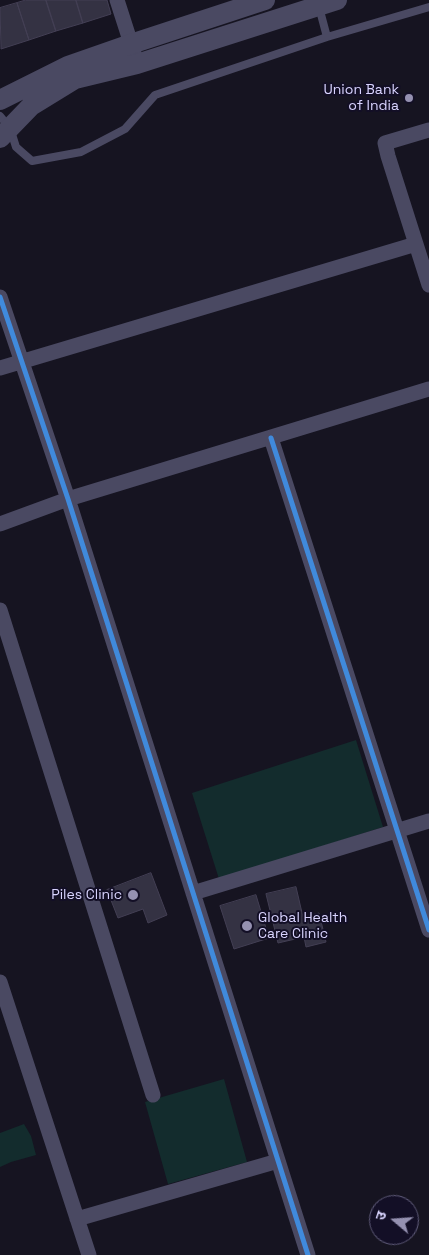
<!DOCTYPE html>
<html>
<head>
<meta charset="utf-8">
<style>
	body { margin:0 }
	#map { position:relative; width:429px; height:1255px; overflow:hidden; background:#161421; font-family:"Space Grotesk","Noto Sans Devanagari",sans-serif }
	canvas { display:block }
	.north { position:absolute; left:369px; top:1195px; width:50px; height:50px; box-sizing:border-box; background:#130f26; border:1px solid #625e7d; border-radius:50%; rotate:288deg; font-size:14px; font-weight:700; line-height:20px; text-align:center; color:#d9d4ff }
	.north::after { content:''; display:block; margin:auto; width:18px; height:22px; background:#9591b1; clip-path:polygon(50% 0,100% 100%,50% 72%,0 100%) }
</style>
</head>
<body>
<div id="map">
<canvas width="429" height="1255"></canvas>
<div class="north">उ</div>
</div>
<script>
const c = document.querySelector('canvas').getContext('2d');
c.lineJoin = 'round';
function paint(path, color) { c.fillStyle = color; c.fill(path, 'evenodd'); }
function stroke(path, color, width, dash) { c.strokeStyle = color; c.lineWidth = width; c.lineCap = dash ? 'butt' : 'round'; c.setLineDash(dash || []); c.stroke(path); }
function label(font, color, halo, rows, align = 'center') {
  c.font = font + ' "Space Grotesk",sans-serif'; c.lineWidth = 4; c.setLineDash([]); c.textBaseline = 'middle'; c.strokeStyle = halo; c.fillStyle = color; for (const [text, x, y, turn = 0] of rows) {
    c.save(); c.translate(x, y); c.rotate((+turn || 0) * Math.PI / 180); c.textAlign = isNaN(turn) ? turn : align; if (halo) c.strokeText(text, 0, 0); c.fillText(text, 0, 0); c.restore();
  }
}
paint(new Path2D(`
	M356,740L383,827L219,879L192,793Z
	M224,1079L247,1162L168,1184L145,1102Z
	M24,1124L31,1136L36,1155L11,1162L0,1167V1133Z`), '#132c2d');
const building = new Path2D(`
	M26,0H46L56,31L29,40L17,3Z
	M46,0H76L83,23L56,31Z
	M76,0H107L111,14L83,23Z
	M17,3L29,40L1,49L0,8Z
	M151,873L167,915L148,923L143,909L118,918L107,890Z
	M296,887L303,917L319,913L326,942L306,947L304,937L278,943L266,894Z
	M256,895L269,938L234,949L220,906Z`);
paint(building, '#343243');
stroke(building, '#433f54', 1);
stroke(new Path2D(`
	M319,7L327,37L429,7
	M0,116L10,128L16,147L32,161L81,152L125,129L155,95L327,37`), '#4a4962', 8);
stroke(new Path2D(`
	M117,0L134,53
	M429,130L385,143L388,156L429,285
	M0,297L68,499L308,1255
	M0,368L416,244
	M271,438L429,930
	M0,524L68,499L429,389
	M0,610L153,1095
	M193,893L429,821
	M0,982L89,1255
	M77,1219L278,1161`), '#4a4962', 15);
stroke(new Path2D(`
	M0,100L68,66L131,44L265,0
	M0,138L31,106L75,79L137,64L337,0`), '#4a4962', 20);
stroke(new Path2D(`
	M0,297L68,499L308,1255
	M271,438L429,930`), '#408adc', 5);
for (const [x, y, r, color] of [
	[409,98,5,"#9591b1"],
	[133,895,6,"#9591b1"],
	[247,926,6,"#9591b1"]
]) { const dot = new Path2D(); dot.arc(x, y, r, 0, 2 * Math.PI); c.fillStyle = color; c.fill(dot); stroke(dot, '#130f26', 2); }
label('14px', '#d9d4ff', '#130f26', [
	["Union Bank",399,90],
	["of India",399,106],
	["Piles Clinic",122,895],
	["Global Health",258,918,"left"],
	["Care Clinic",258,934,"left"]
], 'right');
</script>
</body>
</html>
